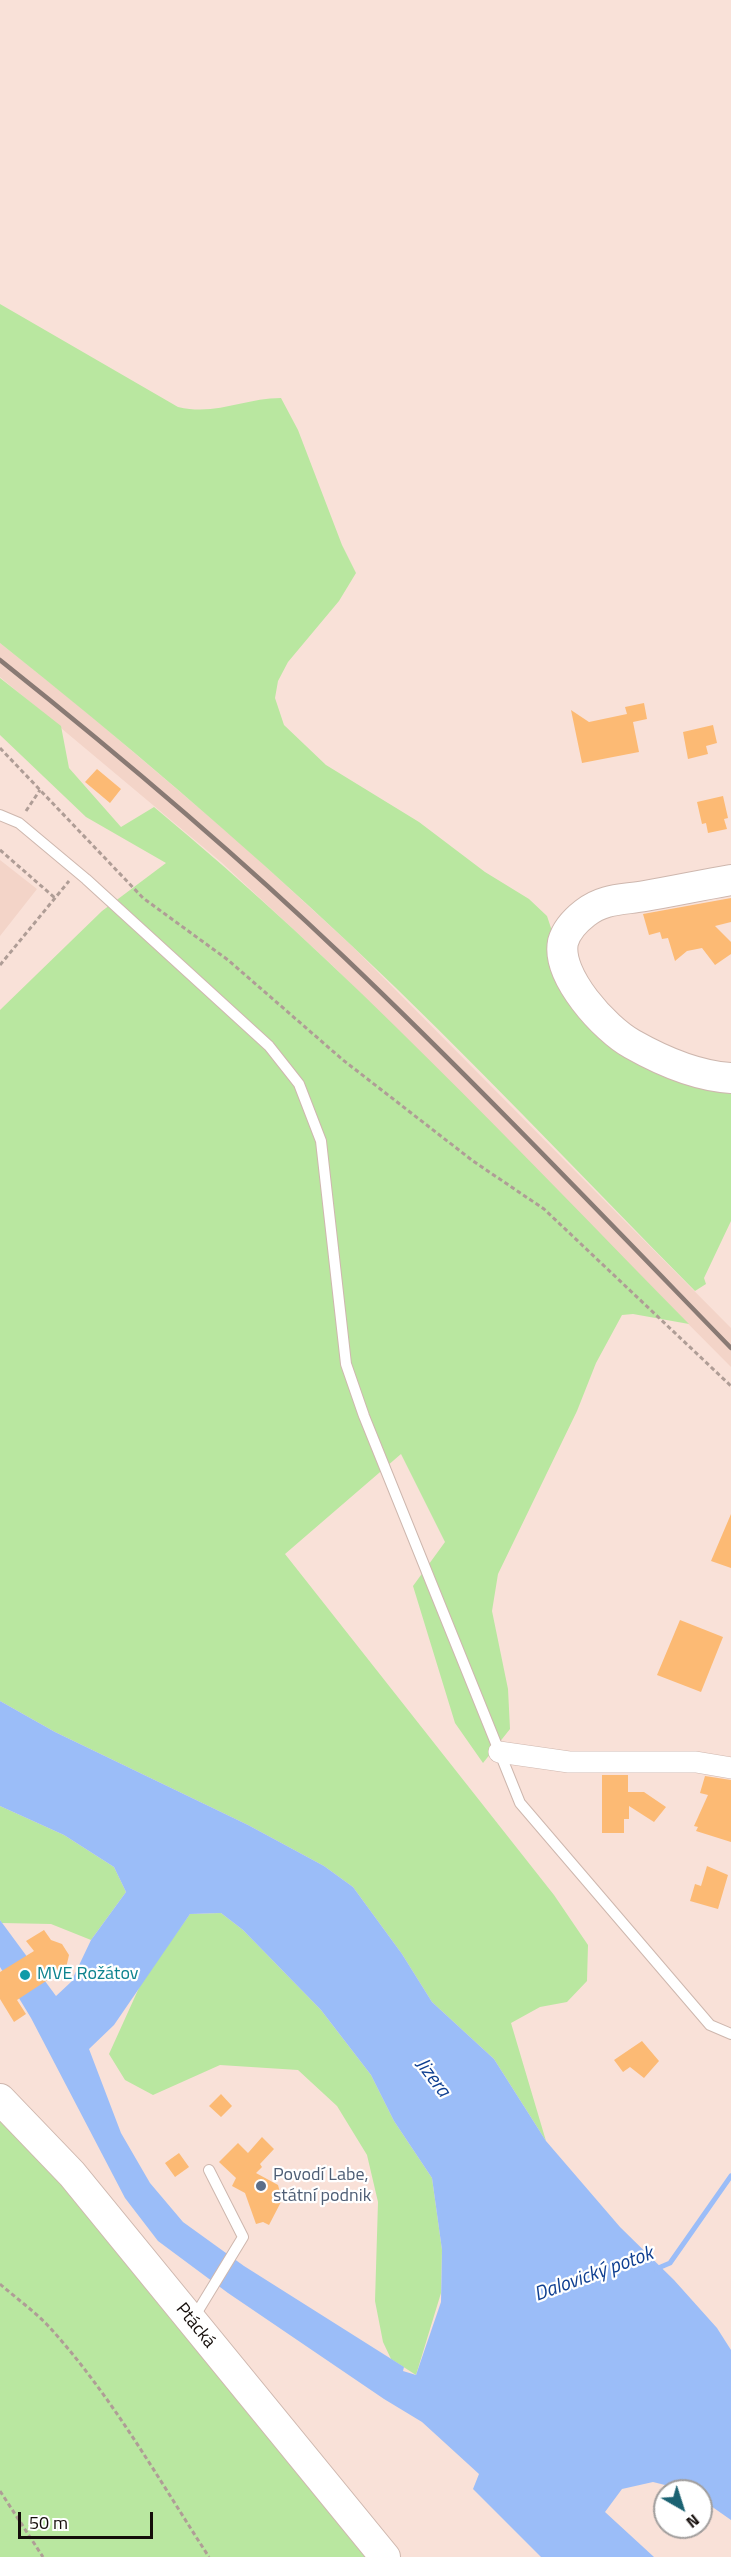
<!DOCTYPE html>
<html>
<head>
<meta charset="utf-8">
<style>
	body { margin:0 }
	#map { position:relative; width:731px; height:2557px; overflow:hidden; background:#f9e1d8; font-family:"Titillium Web",sans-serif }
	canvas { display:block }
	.north { position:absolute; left:653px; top:2479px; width:60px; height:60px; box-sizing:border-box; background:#fff; border:2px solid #a19e9d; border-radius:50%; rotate:141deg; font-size:16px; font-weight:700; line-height:24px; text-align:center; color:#140d0a }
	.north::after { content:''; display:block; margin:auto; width:21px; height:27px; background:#1b6272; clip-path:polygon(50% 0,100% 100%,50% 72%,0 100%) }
	.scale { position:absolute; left:18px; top:2512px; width:135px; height:27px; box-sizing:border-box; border:3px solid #140d0a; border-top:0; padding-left:8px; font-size:18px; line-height:21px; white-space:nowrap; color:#140d0a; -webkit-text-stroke:4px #fff; paint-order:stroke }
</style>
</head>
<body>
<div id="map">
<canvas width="731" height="2557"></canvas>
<div class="north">N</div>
<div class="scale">50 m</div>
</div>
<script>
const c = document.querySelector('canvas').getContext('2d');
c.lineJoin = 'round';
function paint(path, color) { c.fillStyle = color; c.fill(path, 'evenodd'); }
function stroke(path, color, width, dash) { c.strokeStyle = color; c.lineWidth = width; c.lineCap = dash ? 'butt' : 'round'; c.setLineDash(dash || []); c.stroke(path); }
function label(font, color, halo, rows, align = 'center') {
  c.font = font + ' "Titillium Web",sans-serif'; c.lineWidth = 4.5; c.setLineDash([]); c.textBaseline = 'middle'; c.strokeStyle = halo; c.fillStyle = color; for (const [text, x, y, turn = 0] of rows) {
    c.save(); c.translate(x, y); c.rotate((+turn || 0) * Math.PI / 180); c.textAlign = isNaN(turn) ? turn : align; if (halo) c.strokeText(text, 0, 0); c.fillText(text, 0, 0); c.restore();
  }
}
paint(new Path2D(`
	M0,643L78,705L239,842L353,947L731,1328V1367L334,967L221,862L0,677Z
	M0,860L37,889L0,936Z`), '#f3d4c8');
paint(new Path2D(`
	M0,304L178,407C217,416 244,398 281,398L298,430L342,545L356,573L339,601L288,662L278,681L275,698L284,725L326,765L419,822L485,872L529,899L547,916L555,940L663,1073L715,1091L731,1093V1221L704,1278L706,1284L695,1291C581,1176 469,1056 351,945C238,839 121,739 0,643Z
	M0,678L61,726L69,768L121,827L154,807C345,965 515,1147 689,1324L633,1314L622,1315L596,1363L577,1411L498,1574L492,1611L508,1689L510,1729L483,1763L455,1723L413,1586L445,1542L401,1454L285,1554L554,1895L588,1945L587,1981L567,2002L540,2007L511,2023L546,2141L494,2059L432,2002L402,1954L353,1887L324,1866L248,1825L55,1732L0,1701V1010L102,911L166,863L86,817L0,735Z
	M0,1806L64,1835L114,1867L126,1892L91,1940L51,1924L2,1923L0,1920Z
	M221,1913L243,1930L321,2010L371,2075L394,2121L432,2178L442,2250L441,2293L416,2375L391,2359L383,2342L375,2301L378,2202L367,2155L337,2106L298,2070L220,2065L153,2095L125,2080L109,2054L143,1979L190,1914Z
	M0,2119L73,2193L366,2557H0Z`), '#b9e7a0');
paint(new Path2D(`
	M0,1701L55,1732L248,1825L324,1866L353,1887L402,1954L432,2002L494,2059L546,2141L620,2227L674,2280L717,2328L731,2350V2520L701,2499V2491H689L653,2482L622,2489L605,2512L654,2557H541L473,2489L479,2474L422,2422L384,2399L228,2293L158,2241L125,2198L31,2018L0,1967V1920L56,1996L71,1982L91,1940L126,1892L114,1867L64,1835L0,1806ZM221,1913L243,1930L321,2010L371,2075L394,2121L432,2178L442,2250L441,2302L416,2375L403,2371L404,2367L244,2266L183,2222L150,2183L121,2133L89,2049L114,2025L190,1914Z`), '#9bbdf8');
stroke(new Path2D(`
	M656,2269L670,2263L731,2176`), '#9bbdf8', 5);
paint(new Path2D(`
	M644,703L647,719L633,722L639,752L582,763L571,710L589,722L627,714L625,707Z
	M713,725L717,743L706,746L708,754L688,759L683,732Z
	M97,769L121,789L110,803L85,782Z
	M723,796L728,818L724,819L727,829L708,833L706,823L702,824L697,802Z
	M731,898V922L715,926L731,942V954L715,965L702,948L687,951L675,961L668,938L662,939L660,932L649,935L643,914Z
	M731,1514V1568L711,1561Z
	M680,1620L723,1637L701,1692L657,1675Z
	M602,1775H628V1792H644L666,1807L654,1822L629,1806V1819H624V1833H602Z
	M705,1776L731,1780V1842L696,1831L698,1827L694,1826L708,1795L700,1793Z
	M707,1866L728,1875L718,1909L690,1901L695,1884L701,1886Z
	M44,1930L51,1940L62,1944L69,1955L66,1968L17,2000L26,2014L14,2022L0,1999V1972L34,1951L26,1941Z
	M642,2041L659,2061L644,2078L630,2067L623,2072L614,2060Z
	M221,2094L232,2106L221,2117L209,2106Z
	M262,2137L274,2149L260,2164L262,2167L256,2173L278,2185L282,2200L269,2225L263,2222L256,2224L245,2193L232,2186L236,2178L219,2162L238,2143L248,2153Z
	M179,2153L189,2167L175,2177L165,2163Z`), '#fcba74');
const lane = new Path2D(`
	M0,815L19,823L86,879L269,1046L299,1084L321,1141L346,1364L364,1416L520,1803L710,2025L731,2034
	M193,2319L243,2237L209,2170`);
const street = new Path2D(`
	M499,1752L569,1762H696L731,1768`);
const secondary = new Path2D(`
	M731,880C702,885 674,891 645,896C623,900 604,898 585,913C576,920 566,931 563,942C556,976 605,1029 632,1044C662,1061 697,1076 731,1078
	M0,2099L72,2174L385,2557`);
stroke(lane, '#ceb7ae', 12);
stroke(street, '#ceb7ae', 22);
stroke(secondary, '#ceb7ae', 32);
stroke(new Path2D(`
	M0,748L143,898L228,960L343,1060L473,1161L544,1209L731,1386
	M26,811L40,790
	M0,850L55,898
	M0,965L69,881
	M0,2284C17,2299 37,2313 52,2330C113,2398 159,2480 209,2557
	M0,2491L43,2557`), '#af9d96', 3, [4.5, 3]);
stroke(lane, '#fff', 10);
stroke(street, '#fff', 21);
stroke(secondary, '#fff', 30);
stroke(new Path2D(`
	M0,660C118,754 234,852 344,957C476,1083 603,1216 731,1348`), '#897a74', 4.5);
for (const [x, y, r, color] of [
	[25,1975,6,"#0f9aa8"],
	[261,2186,6,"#5c6f8a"]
]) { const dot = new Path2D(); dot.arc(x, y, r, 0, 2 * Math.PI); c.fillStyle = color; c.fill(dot); stroke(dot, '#fff', 2); }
label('18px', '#0d838f', '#fff', [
	["MVE Rožátov",37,1975]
], 'left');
label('18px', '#4e5e75', '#fff', [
	["Povodí Labe,",273,2176],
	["státní podnik",273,2197]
], 'left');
label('18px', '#140d0a', '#fff', [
	["Ptácká",195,2326,51]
]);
label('italic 20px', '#0f3f91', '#fff', [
	["Jizera",432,2078,53],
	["Dalovický potok",594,2275,-20]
]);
</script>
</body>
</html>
